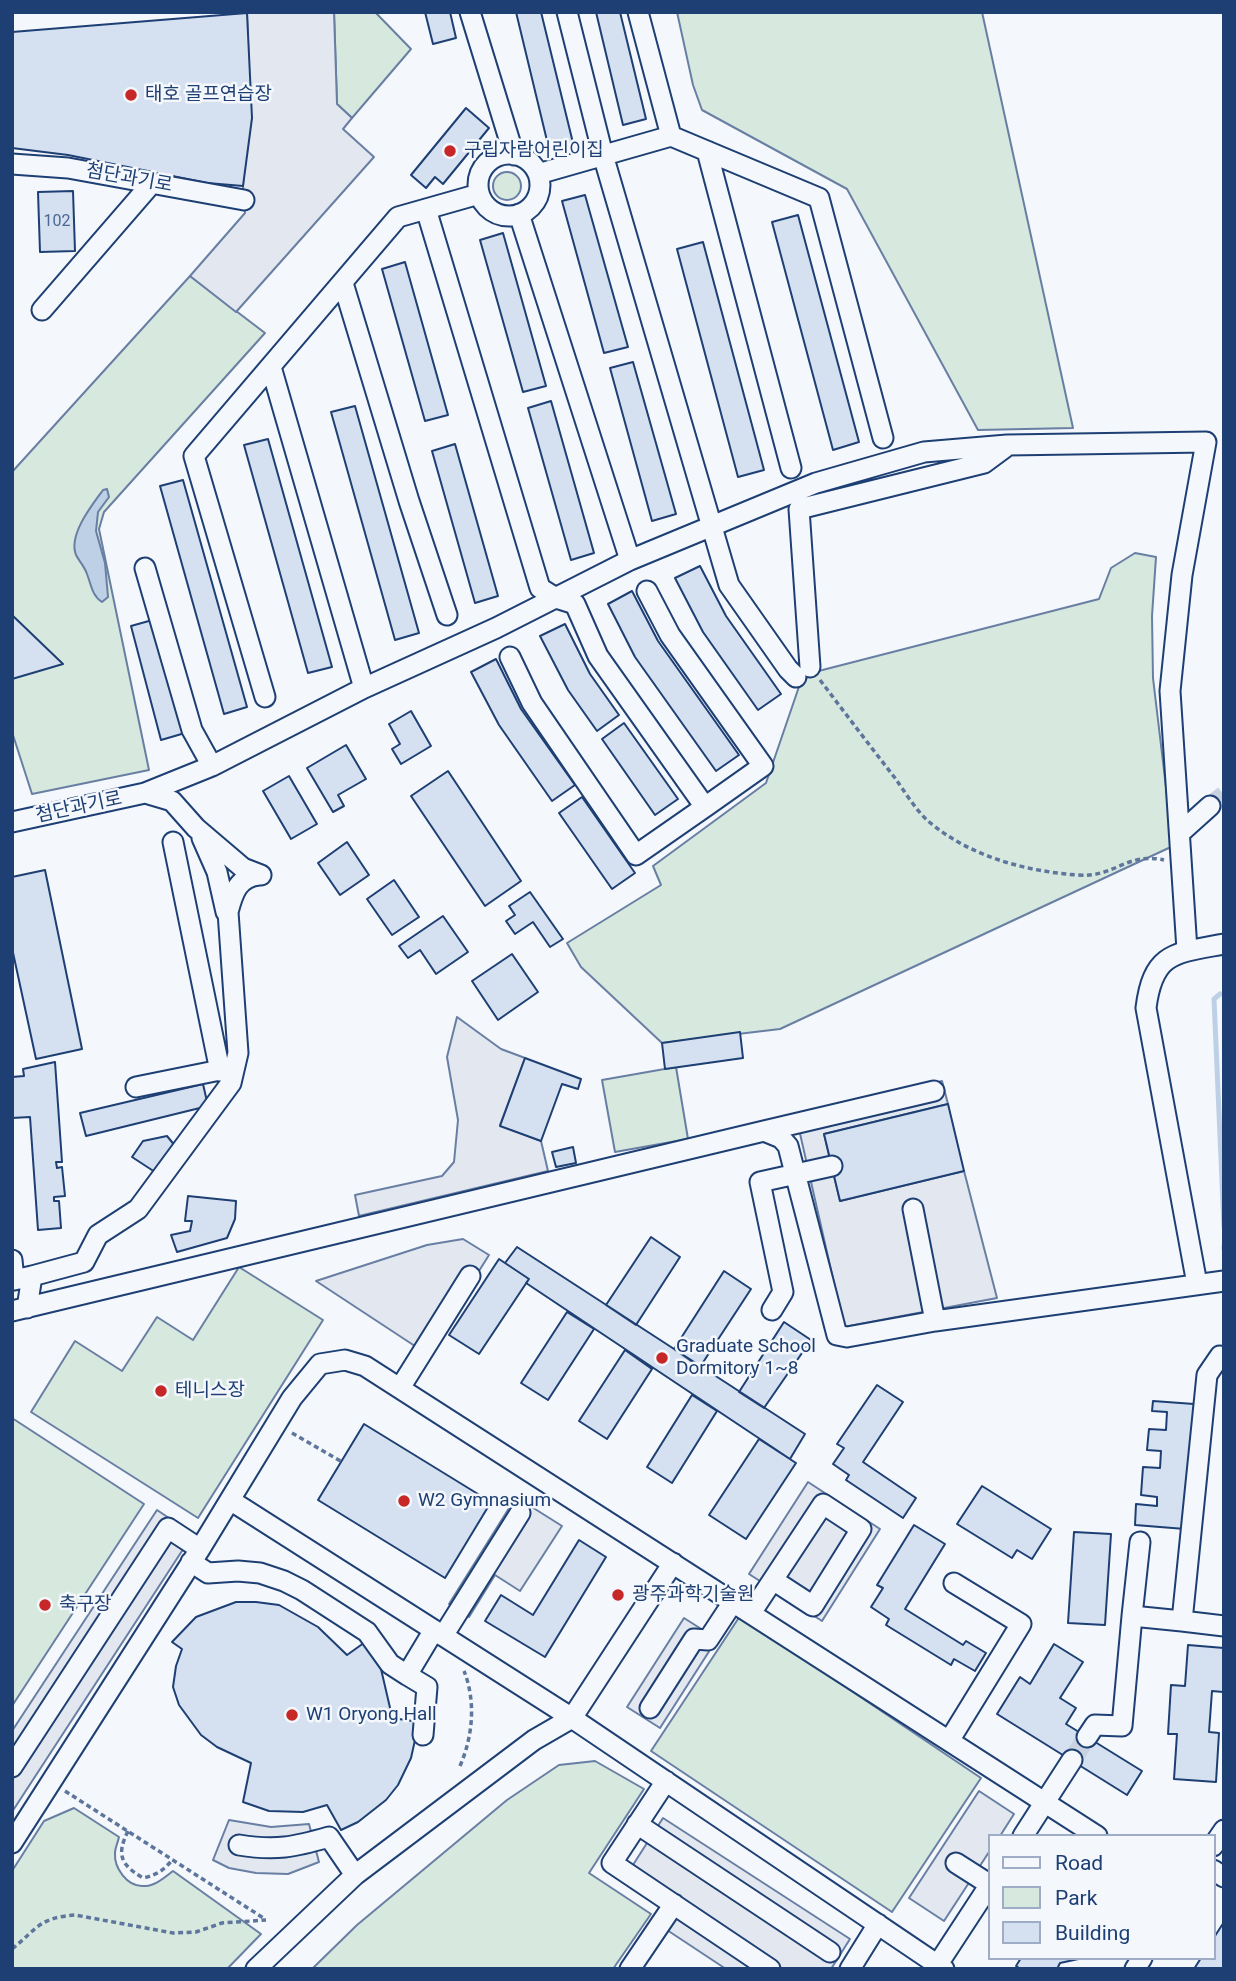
<!DOCTYPE html>
<html>
<head>
<meta charset="utf-8">
<style>
	body { margin:0 }
	#map { position:relative; width:1236px; height:1981px; overflow:hidden; background:#f4f7fb; font-family:Roboto,sans-serif }
	canvas { display:block }
	.frame { position:absolute; inset:0; border:14px solid #1d3f73; pointer-events:none }
	.legend { position:absolute; left:988px; top:1834px; width:228px; height:126px; box-sizing:border-box; background:#f4f7fb; border:2px solid #9eadc5; margin:0; padding:9px 12px; list-style:none; font-size:21px; color:#1d3f73 }
	.legend li { display:flex; align-items:center; gap:14px; height:35px }
	.legend b { width:35px; border:2px solid #9eadc5 }
</style>
</head>
<body>
<div id="map">
<canvas width="1236" height="1981"></canvas>
<div class="frame"></div>
<ul class="legend">
<li><b style="height:9px;background:#f4f7fb"></b>Road</li>
<li><b style="height:19px;background:#d7e8df"></b>Park</li>
<li><b style="height:19px;background:#d5e0f0"></b>Building</li>
</ul>
</div>
<script>
const c = document.querySelector('canvas').getContext('2d');
c.lineJoin = 'round';
function paint(path, color) { c.fillStyle = color; c.fill(path, 'evenodd'); }
function stroke(path, color, width, dash) { c.strokeStyle = color; c.lineWidth = width; c.lineCap = dash ? 'butt' : 'round'; c.setLineDash(dash || []); c.stroke(path); }
function label(font, color, halo, rows, align = 'center') {
  c.font = font + ' Roboto,"Noto Sans KR",sans-serif'; c.lineWidth = 5; c.setLineDash([]); c.textBaseline = 'middle'; c.strokeStyle = halo; c.fillStyle = color; for (const [text, x, y, turn = 0] of rows) {
    c.save(); c.translate(x, y); c.rotate((+turn || 0) * Math.PI / 180); c.textAlign = isNaN(turn) ? turn : align; if (halo) c.strokeText(text, 0, 0); c.fillText(text, 0, 0); c.restore();
  }
}
const green = new Path2D(`
	M334,12H375L411,49L352,118L337,104Z
	M677,12H982L1073,428L978,430L847,189L702,110L693,85Z
	M493 186a14 14 0 1 1 28 0a14 14 0 1 1-28 0Z
	M190,276L265,333L104,512L99,529L149,770L32,794L12,732V472Z
	M1135,553L1156,557L1152,616L1153,678L1173,846L780,1029L662,1043L581,967L567,943L661,885L653,866L766,783L803,675L1099,599L1111,568Z
	M676,1067L688,1139L615,1152L602,1080Z
	M239,1267L323,1320L198,1518L31,1412L75,1341L122,1371L157,1317L193,1340Z
	M12,1418L144,1504L12,1706Z
	M740,1616L981,1778L892,1912L651,1751Z
	M595,1761L644,1789L589,1873L651,1914L613,1969H312L357,1925L507,1800L559,1765Z
	M74,1808L119,1837C118,1842 115,1848 115,1853C114,1868 127,1886 142,1886C154,1887 164,1878 173,1871L261,1934L227,1969H12V1871L44,1821Z`);
paint(green, '#d7e8df');
stroke(green, '#687fa3', 2);
const parking = new Path2D(`
	M247,12H334L337,104L352,118L343,129L374,157L236,312L190,276L245,213L243,186L249,72Z
	M457,1017L501,1049L525,1058L500,1125L541,1141L548,1171L359,1216L355,1195L442,1176L454,1162L458,1120L447,1057Z
	M942,1081L948,1104L824,1134L840,1201L964,1171L997,1298L844,1327L796,1116Z
	M463,1239L489,1255L427,1354L316,1281L427,1245Z
	M808,1482L880,1529L822,1621L749,1574Z
	M516,1497L562,1526L520,1591L495,1575L469,1617L449,1604Z
	M157,1510L193,1534L12,1812V1731Z
	M684,1618L717,1639L660,1728L627,1707Z
	M979,1791L1014,1814L1000,1836H989V1852L944,1921L909,1898Z
	M663,1818L850,1939L831,1969H726L667,1930L677,1914L624,1879Z
	M229,1820L271,1827L309,1824L319,1862L288,1874L256,1873L229,1868L213,1860Z`);
paint(parking, '#e3e8f0');
stroke(parking, '#687fa3', 2);
const water = new Path2D(`
	M107,489L109,497L98,512L96,531L105,563L108,597L102,602C92,596 91,584 87,574C85,567 79,561 76,555C68,535 92,505 103,490Z`);
paint(water, '#bed0e5');
stroke(water, '#687fa3', 2);
stroke(new Path2D(`
	M1220,994L1214,999L1224,1227
	M1224,1246V1249`), '#bed0e5', 5);
const building = new Path2D(`
	M425,12H450L456,38L433,44Z
	M516,12H541L573,143L549,149Z
	M596,12H620L646,119L623,125Z
	M247,13L252,118L243,186L207,183L68,155L12,148V32Z
	M466,108L489,128L443,184L435,177L426,188L411,175Z
	M73,191L75,251L40,252L38,192Z
	M585,195L628,347L604,353L562,201Z
	M798,215L859,442L833,450L772,222Z
	M503,233L546,386L523,392L480,240Z
	M703,242L764,470L738,477L677,249Z
	M405,262L448,415L425,421L382,269Z
	M633,362L676,514L652,521L610,368Z
	M551,401L594,553L571,560L528,408Z
	M355,406L419,633L395,640L331,412Z
	M268,439L332,667L308,673L244,445Z
	M455,444L498,596L475,603L432,451Z
	M183,480L247,707L224,714L160,486Z
	M700,566L726,616L781,694L758,710L703,632L675,578Z
	M632,591L658,641L739,755L716,771L635,657L608,604Z
	M12,615L63,664L12,679Z
	M156,619L185,733L161,740L131,626Z
	M565,624L590,674L619,715L597,731L568,690L540,636Z
	M496,659L521,709L575,785L552,801L499,725L471,672Z
	M411,711L431,746L401,764L392,749L400,744L389,724Z
	M624,723L678,799L655,815L602,739Z
	M346,745L366,779L338,795L344,806L333,812L307,768Z
	M448,771L521,881L485,906L411,796Z
	M289,776L317,824L291,839L263,791Z
	M582,797L635,873L612,889L559,813Z
	M347,842L369,875L340,895L318,863Z
	M45,870L82,1049L36,1059L12,948V877Z
	M394,880L419,917L392,935L367,899Z
	M530,892L563,939L550,947L533,922L515,934L506,921L515,915L509,906Z
	M443,916L468,952L436,974L420,950L408,958L399,946Z
	M512,954L538,992L498,1020L472,981Z
	M740,1032L743,1058L665,1069L662,1043Z
	M525,1058L581,1079L578,1089L562,1084L541,1141L500,1126Z
	M55,1062L62,1162H56L57,1168L62,1167L65,1196L54,1197V1201H59L61,1228L38,1230L30,1117L12,1118V1077L24,1076L23,1069Z
	M203,1084L208,1106L86,1136L80,1113Z
	M948,1104L964,1171L840,1201L824,1134Z
	M167,1136L176,1147L158,1174L132,1157L143,1141Z
	M573,1147L576,1163L556,1167L552,1152Z
	M188,1196L236,1201L235,1219L227,1238L177,1252L171,1235L190,1231L192,1221H185Z
	M651,1237L680,1257L636,1325L606,1305Z
	M517,1247L805,1434L790,1459L526,1283L529,1279L505,1263Z
	M499,1259L529,1279L479,1354L449,1335Z
	M724,1271L751,1289L700,1367L674,1349Z
	M567,1312L594,1329L548,1400L521,1383Z
	M784,1322L811,1340L764,1408L739,1392Z
	M625,1350L652,1369L607,1439L579,1421Z
	M877,1385L903,1402L863,1462L916,1498L903,1518L846,1480L849,1475L833,1464L844,1448L837,1444Z
	M692,1395L717,1411L672,1483L647,1467Z
	M1153,1401L1194,1404L1185,1529L1135,1525L1136,1504L1157,1506V1497L1141,1495L1143,1467L1160,1468L1161,1451L1147,1450L1149,1429L1166,1430L1167,1412L1152,1411Z
	M364,1424L491,1502L445,1578L318,1500Z
	M759,1439L796,1463L746,1539L709,1515Z
	M982,1486L1051,1529L1032,1559L1017,1550L1012,1558L957,1524Z
	M914,1525L945,1544L905,1609L963,1645L966,1641L986,1653L975,1671L954,1659L951,1665L886,1625L889,1619L871,1607L883,1588L877,1585Z
	M1074,1532L1111,1534L1105,1625L1068,1623Z
	M579,1540L606,1557L545,1657L485,1621L501,1595L533,1615Z
	M236,1602H256L279,1605L318,1627L347,1655L368,1640L381,1669L391,1712H398L399,1719L419,1722L411,1758L398,1785L386,1800L358,1822L341,1830L327,1805L303,1812L269,1811L243,1802L251,1763L217,1747L201,1735L179,1705L173,1687L176,1666L182,1649L172,1642L196,1617Z
	M1054,1644L1083,1662L1060,1698L1076,1708L1066,1724L1142,1771L1127,1795L997,1714L1020,1677L1030,1684Z
	M1188,1645L1224,1648L1223,1692L1212,1691L1209,1732L1219,1733L1216,1782L1174,1779L1177,1734H1168L1171,1685L1185,1686Z
	M1224,1922V1969H1194L1201,1958H1213V1939Z
	M1021,1958H1083L1060,1963L1057,1969H1021L1016,1966Z`);
paint(building, '#d5e0f0');
stroke(building, '#1d3f73', 2);
stroke(new Path2D(`
	M1210,806L1224,795
	M1072,1760L1087,1737`), '#c9d2e0', 19, [19, 10]);
const minor = new Path2D(`
	M470,12L514,155
	M567,12L603,155L729,585L788,669L796,677
	M638,12L671,136
	M707,151L791,468
	M478 185a31 31 0 1 1 62 0a31 31 0 1 1-62 0Z
	M12,164L68,168L244,200
	M538,174L671,136L819,198L883,438
	M426,209L540,588L556,598L575,604L598,656L705,807L636,855L532,703L510,657
	M519,214L630,560
	M343,283L409,501L447,615
	M42,310L152,183
	M271,367L364,688
	M145,568L192,730L212,766
	M647,591L670,635L763,766L705,807
	M810,667L799,509L984,463L1007,446
	M265,697L194,456L398,217L479,194
	M145,793L172,801L196,828L243,868L261,875
	M12,822L145,793L212,766L364,688L496,628L630,560L816,483L924,452L1007,445L1206,442L1182,575L1170,691L1187,950
	M1180,833L1210,806
	M202,838L217,872L226,912
	M173,842L220,1071
	M136,1087L230,1068
	M764,1131L934,1091
	M913,1209L935,1321
	M12,1260L14,1280L32,1276
	M1197,1284L1146,1008C1153,952 1175,953 1224,944
	M27,1308L32,1276L84,1262L98,1235L138,1209L231,1083L238,1053L228,912C233,893 238,877 259,875
	M772,1310L783,1292L760,1182L832,1166
	M12,1311L764,1131L781,1138L788,1146L837,1335L847,1337L935,1321L1224,1281
	M1224,1357L1220,1356L1207,1375L1182,1621L1224,1626
	M400,1388L470,1276
	M230,1500L572,1718L944,1969
	M1140,1542L1132,1616L1182,1621
	M191,1562L208,1573L238,1571L260,1573L284,1581L302,1590L367,1632L390,1664L407,1675L434,1630
	M751,1613L823,1504L861,1529L813,1606L773,1580
	M443,1636L520,1513
	M407,1675L427,1687L423,1735
	M650,1708L694,1639L708,1640L733,1602
	M1087,1737L1095,1725L1122,1726L1132,1616
	M949,1741L1021,1624L954,1583
	M12,1767L168,1528L200,1549
	M666,1781L612,1863L770,1969
	M637,1824L830,1952
	M1023,1836L1072,1760
	M12,1843L200,1549L292,1398L320,1364L345,1360L365,1366L1097,1836
	M239,1845C276,1851 294,1847 329,1837L355,1875
	M1213,1846L1224,1830
	M956,1863L989,1884
	M1213,1870L1224,1877
	M938,1964L989,1886
	M256,1969L355,1875L534,1740L572,1718L673,1563
	M630,1969L674,1904
	M850,1969L878,1924
	M1135,1969L1142,1958`);
stroke(minor, '#1d3f73', 23);
stroke(new Path2D(`
	M820,680C845,713 870,746 895,778C905,792 915,809 928,821C969,856 1024,871 1077,875C1116,878 1125,852 1164,860
	M292,1433L342,1462
	M460,1766C473,1736 476,1701 464,1671
	M65,1791L265,1919
	M128,1831C116,1855 121,1865 143,1878C157,1875 164,1870 173,1859
	M12,1949C39,1927 39,1918 75,1915L173,1933L196,1932L222,1923L266,1920`), '#5e769c', 3.5, [5, 3.5]);
stroke(minor, '#f4f7fb', 19);
for (const [x, y, r, color] of [
	[131,95,7,"#c62828"],
	[450,151,7,"#c62828"],
	[662,1358,7,"#c62828"],
	[161,1391,7,"#c62828"],
	[404,1501,7,"#c62828"],
	[618,1595,7,"#c62828"],
	[45,1605,7,"#c62828"],
	[292,1715,7,"#c62828"]
]) { const dot = new Path2D(); dot.arc(x, y, r, 0, 2 * Math.PI); c.fillStyle = color; c.fill(dot); stroke(dot, '#f4f7fb', 2.5); }
label('16px', '#4b6792', null, [
	["102",57,222]
]);
label('19px', '#1d3f73', '#f4f7fb', [
	["태호 골프연습장",145,95],
	["구립자람어린이집",464,151],
	["Graduate School",676,1347],
	["Dormitory 1~8",676,1369],
	["테니스장",175,1391],
	["W2 Gymnasium",418,1501],
	["광주과학기술원",632,1595],
	["축구장",59,1605],
	["W1 Oryong Hall",306,1715]
], 'left');
label('19px', '#1d3f73', '#f4f7fb', [
	["첨단과기로",129,179,10],
	["첨단과기로",79,808,-12]
]);
</script>
</body>
</html>
